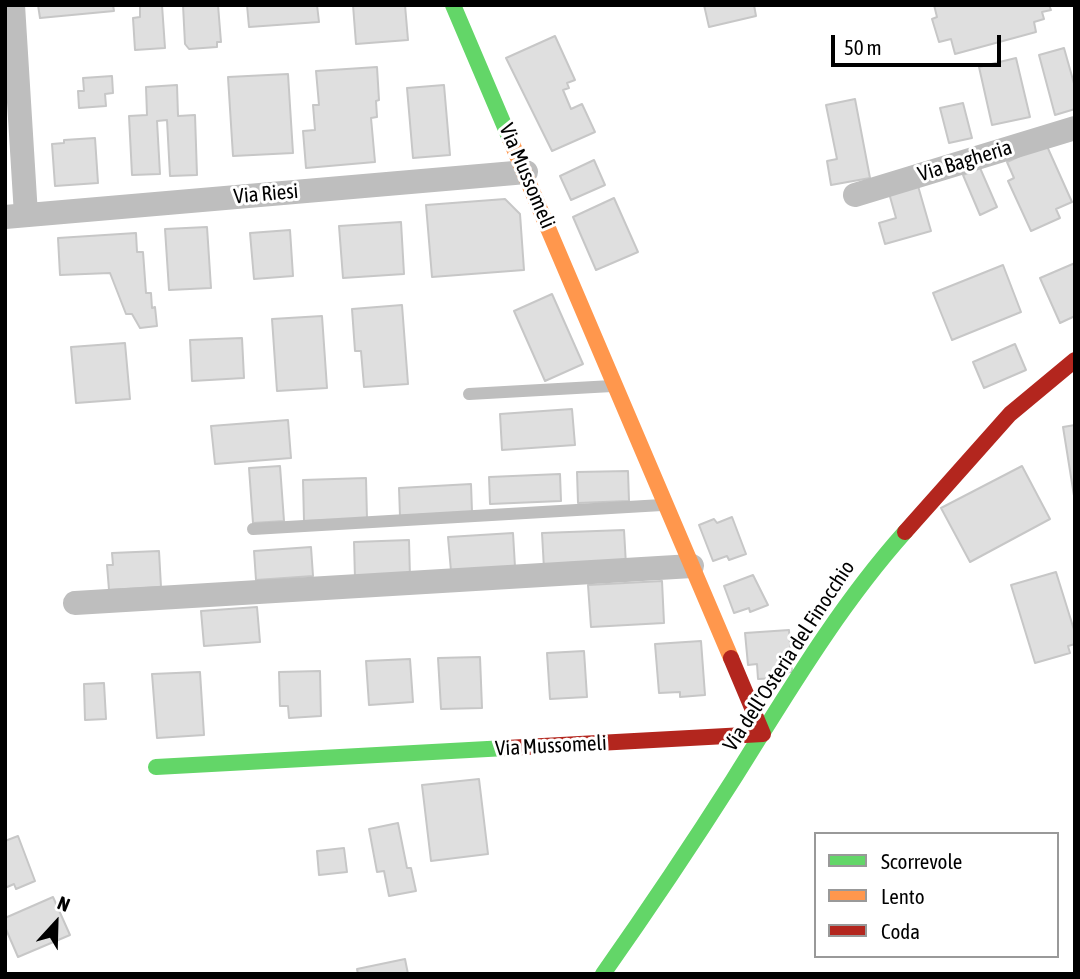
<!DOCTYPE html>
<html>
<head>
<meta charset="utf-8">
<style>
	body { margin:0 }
	#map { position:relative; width:1080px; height:979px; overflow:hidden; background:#fff; font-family:"Asap Condensed",sans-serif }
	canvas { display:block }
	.frame { position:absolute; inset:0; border:7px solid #000; pointer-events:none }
	.legend { position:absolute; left:814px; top:832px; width:245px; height:126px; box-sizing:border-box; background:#fff; border:2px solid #999; margin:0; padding:9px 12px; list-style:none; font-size:21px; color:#000 }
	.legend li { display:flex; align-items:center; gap:14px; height:35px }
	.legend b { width:35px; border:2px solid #999 }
	.north { position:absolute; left:21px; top:888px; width:70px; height:70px; -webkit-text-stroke:5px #fff; paint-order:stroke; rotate:22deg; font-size:19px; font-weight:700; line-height:28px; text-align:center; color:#000 }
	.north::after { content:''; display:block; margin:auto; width:24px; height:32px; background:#000; clip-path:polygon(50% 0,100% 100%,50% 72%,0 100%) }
	.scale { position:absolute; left:831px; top:35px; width:170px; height:32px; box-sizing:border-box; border:4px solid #000; border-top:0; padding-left:9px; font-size:21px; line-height:24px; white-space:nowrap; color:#000; -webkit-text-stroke:5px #fff; paint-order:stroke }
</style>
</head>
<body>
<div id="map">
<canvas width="1080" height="979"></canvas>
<div class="frame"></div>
<ul class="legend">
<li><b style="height:9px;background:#63d668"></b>Scorrevole</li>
<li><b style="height:9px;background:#ff974d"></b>Lento</li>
<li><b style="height:9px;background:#b3261e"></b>Coda</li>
</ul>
<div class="north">N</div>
<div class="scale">50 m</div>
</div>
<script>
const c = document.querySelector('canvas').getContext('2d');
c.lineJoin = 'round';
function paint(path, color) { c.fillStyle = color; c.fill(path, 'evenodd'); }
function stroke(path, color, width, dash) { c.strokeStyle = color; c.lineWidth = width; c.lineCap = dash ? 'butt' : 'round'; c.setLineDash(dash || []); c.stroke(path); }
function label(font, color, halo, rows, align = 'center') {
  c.font = font + ' "Asap Condensed",sans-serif'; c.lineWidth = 6; c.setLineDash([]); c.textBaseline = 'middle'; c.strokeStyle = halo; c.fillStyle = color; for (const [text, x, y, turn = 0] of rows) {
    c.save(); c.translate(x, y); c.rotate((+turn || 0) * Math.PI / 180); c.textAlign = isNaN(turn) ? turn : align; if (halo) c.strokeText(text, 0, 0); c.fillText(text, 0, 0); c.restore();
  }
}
const building = new Path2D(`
	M38,5H113L114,11L40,18Z
	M140,5H162L165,48L135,50L133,18L140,17Z
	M183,5H218L221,42H217V47L189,49L185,44Z
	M247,5H317L319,22L249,27Z
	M353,5H405L408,40L356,44Z
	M704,5H754L756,16L709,27Z
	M934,5H1049L1051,10L1042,12L1044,19L1034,22L1036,32L955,54L951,39L939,42L932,19L937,17Z
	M555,36L575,80L567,83L569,88L563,90L571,109L582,104L595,132L552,151L506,58Z
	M1064,48L1075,87V109L1055,115L1039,55Z
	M1016,58L1030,117L992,125L979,67Z
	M377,67L379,100L376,101L377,117L371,118L375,162L306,168L303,131L315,130L313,105H319L316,71Z
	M288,74L293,153L233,156L228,77Z
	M112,76L113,93L105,94L106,106L79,108L78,91H84L83,78Z
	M177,85L178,116L195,115L197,175L170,176L167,120L157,121L160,174L132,175L129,116L147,115L146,87Z
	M444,85L450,155L413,158L407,88Z
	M855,99L870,178L831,185L827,161L837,159L826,105Z
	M963,103L972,138L949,143L940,108Z
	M95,138L98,183L55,186L52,144L64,143V140Z
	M1046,144L1072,202L1056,209L1060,218L1031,231L1008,181L1014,178L1007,162Z
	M594,160L605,185L571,200L560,176Z
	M980,168L997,207L980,215L963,175Z
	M918,186L931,231L885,244L879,223L896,218L889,193Z
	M614,198L638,252L596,270L573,217Z
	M505,199L520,214L524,270L432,277L426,205Z
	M401,222L404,274L343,278L339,226Z
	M207,227L211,288L169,290L165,229Z
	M290,230L293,276L254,279L250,233Z
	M136,233L137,252H143L146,293H151L152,308L155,307L157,326L140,328L132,314H126L110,273L60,275L58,238Z
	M1075,263V316L1060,323L1040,278Z
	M1003,265L1021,312L952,340L933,293Z
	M552,294L583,364L545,381L514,311Z
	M402,305L408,384L364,387L361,351H355L352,309Z
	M322,316L327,388L277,391L272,319Z
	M242,338L244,378L192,381L190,340Z
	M125,343L130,399L76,403L71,347Z
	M1015,344L1026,370L984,388L973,362Z
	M572,409L575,445L502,450L500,414Z
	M288,420L291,458L215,464L211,426Z
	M1075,425V502L1063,427Z
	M280,466L284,521L253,523L249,468Z
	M1022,466L1050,519L970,562L941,508Z
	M628,471L629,501L578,503L577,472Z
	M560,474L561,501L490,504L489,477Z
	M366,478L367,519L304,521L303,480Z
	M471,484L472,512L400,516L399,488Z
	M732,517L746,554L729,560L727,556L713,561L699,525L714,519L717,523Z
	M624,530L626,565L544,569L542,533Z
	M513,533L515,567L451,571L448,537Z
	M409,540L410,577L355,579L354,542Z
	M311,547L313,576L256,580L254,551Z
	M159,551L161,587L109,590L107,565H113L112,553Z
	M1056,572L1075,633V644L1068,646L1070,653L1035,663L1011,585Z
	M753,575L768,605L750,612L749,608L734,613L724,586Z
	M662,581L664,623L591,627L588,585Z
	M257,607L260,642L204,646L201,611Z
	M789,630L792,672L778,673V678L758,679L757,664L748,665L745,633Z
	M701,641L705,695L680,697V692L659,693L655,644Z
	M584,651L587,697L550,699L547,653Z
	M480,657L482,708L441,709L438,658Z
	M410,659L413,702L369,705L366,661Z
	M320,671L321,716L289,718L288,706H280L279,672Z
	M200,672L204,735L157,738L152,674Z
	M104,683L106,719L85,720L84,684Z
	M479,779L488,854L431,861L422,785Z
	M398,823L407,868H411L416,891L389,896L384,871L377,872L369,829Z
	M18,836L35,881L16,889L14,884L5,888V841Z
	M344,848L347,872L319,875L317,851Z
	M53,897L70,935L18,957L5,927V918Z
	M405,959L408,974H358L357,969Z`);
paint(building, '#dfdfdf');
stroke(building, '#c7c7c7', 2);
stroke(new Path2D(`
	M469,394L612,386
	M253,529L662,505`), '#bebebe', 12);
stroke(new Path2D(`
	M13,5L26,215
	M855,195L1075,128
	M5,217L526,172
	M75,603L692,566`), '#bebebe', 24);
stroke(new Path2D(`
	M453,5L510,139
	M156,767L506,748
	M603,974C648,910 691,846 733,780C787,694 838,607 905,532`), '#63d668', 16);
stroke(new Path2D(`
	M510,139L731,658`), '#ff974d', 16);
stroke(new Path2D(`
	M905,532L1010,414L1075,360
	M506,748L763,734L731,658`), '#b3261e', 16);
label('21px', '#000', '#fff', [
	["Via Bagheria",965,161,-17],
	["Via Mussomeli",527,176,67],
	["Via Riesi",266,194,-5],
	["Via dell'Osteria del Finocchio",789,656,-57],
	["Via Mussomeli",551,746,-3]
]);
</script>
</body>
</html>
